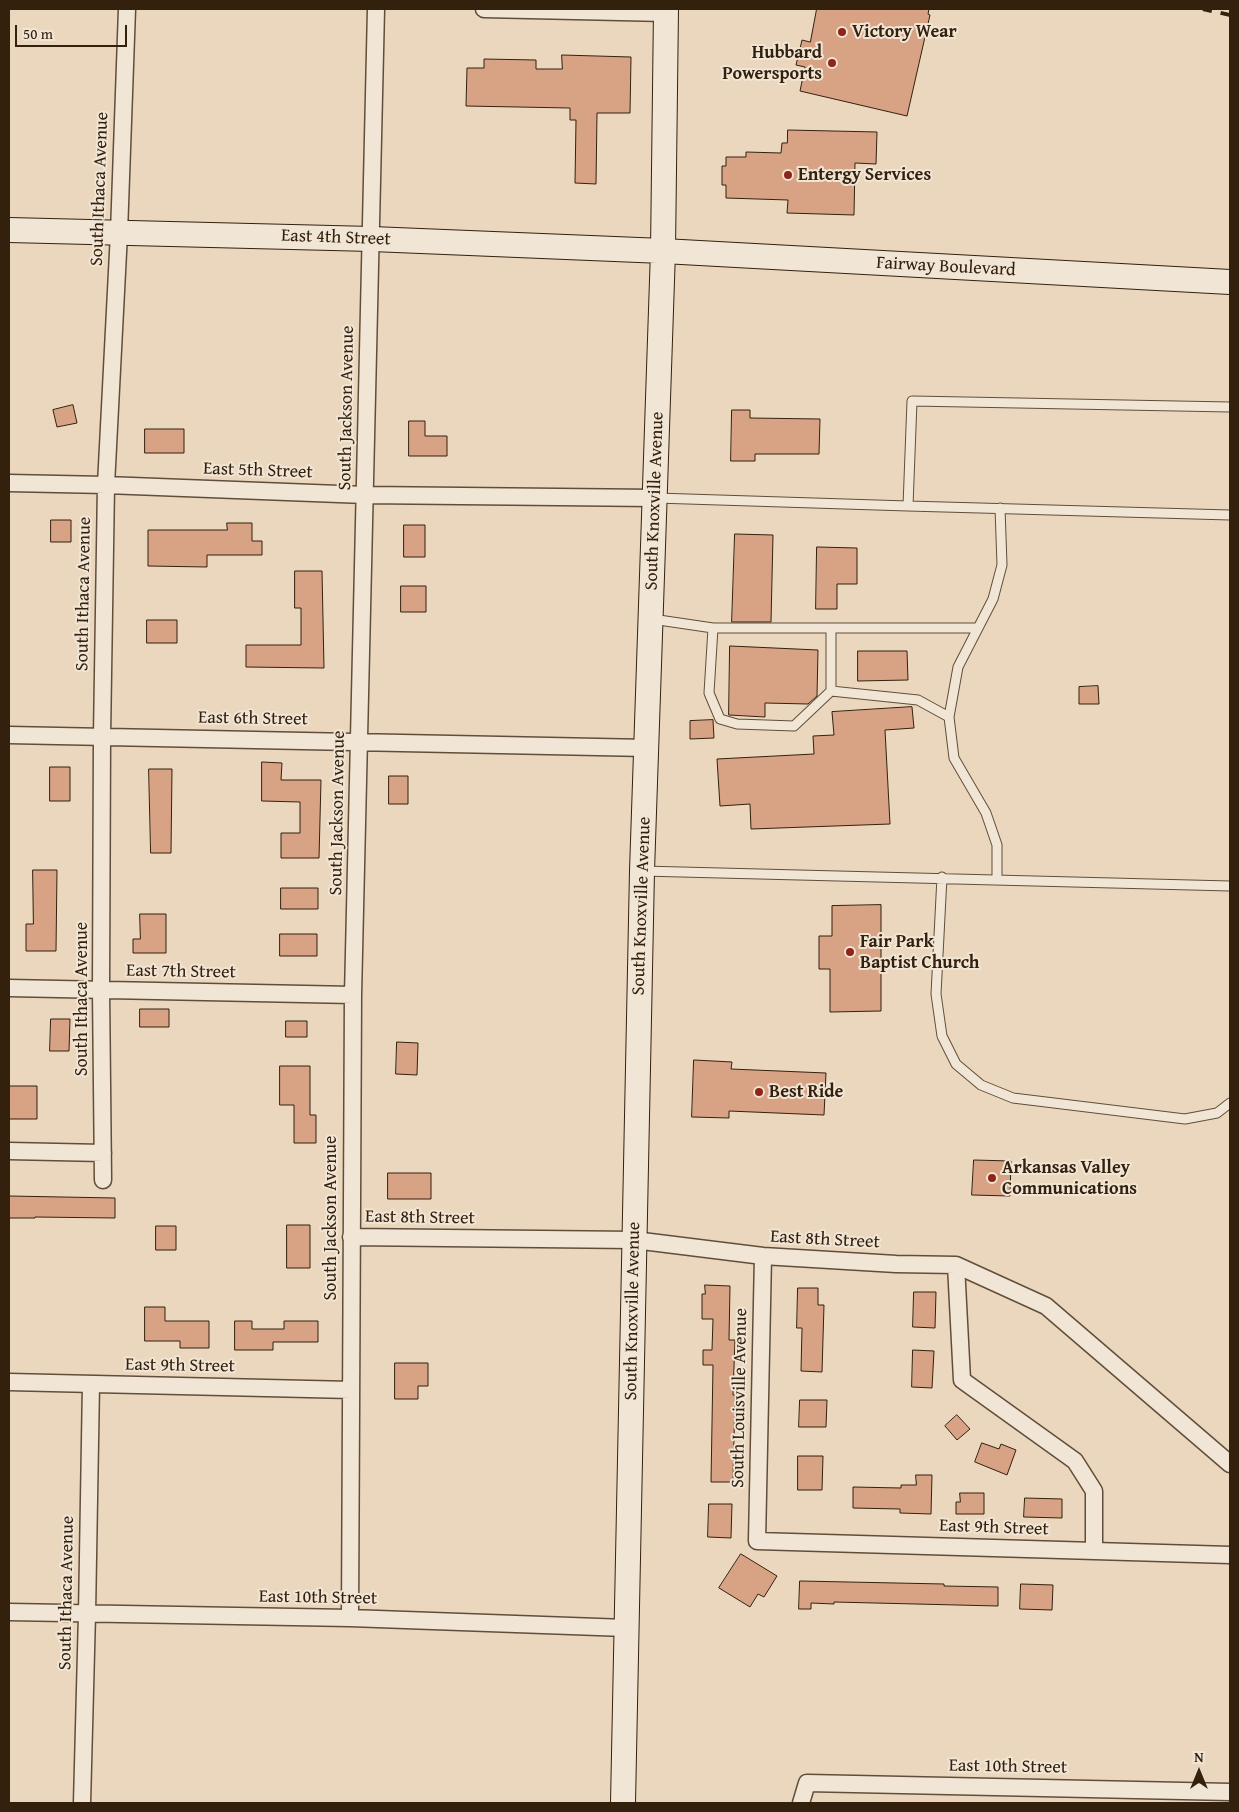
<!DOCTYPE html>
<html>
<head>
<meta charset="utf-8">
<style>
	body { margin:0 }
	#map { position:relative; width:1239px; height:1812px; overflow:hidden; background:#ead7be; font-family:"Gentium Book Plus",serif }
	canvas { display:block }
	.frame { position:absolute; inset:0; border:10px solid #33210e; pointer-events:none }
	.north { position:absolute; left:1174px; top:1747px; width:50px; height:50px; -webkit-text-stroke:4px #f1e5d5; paint-order:stroke; rotate:0deg; font-size:14px; font-weight:700; line-height:20px; text-align:center; color:#33210e }
	.north::after { content:''; display:block; margin:auto; width:18px; height:22px; background:#33210e; clip-path:polygon(50% 0,100% 100%,50% 72%,0 100%) }
	.scale { position:absolute; left:15px; top:25px; width:112px; height:22px; box-sizing:border-box; border:2px solid #33210e; border-top:0; padding-left:6px; font-size:15px; line-height:18px; white-space:nowrap; color:#33210e; -webkit-text-stroke:4px #f1e5d5; paint-order:stroke }
</style>
</head>
<body>
<div id="map">
<canvas width="1239" height="1812"></canvas>
<div class="frame"></div>
<div class="north">N</div>
<div class="scale">50 m</div>
</div>
<script>
const c = document.querySelector('canvas').getContext('2d');
c.lineJoin = 'round';
function paint(path, color) { c.fillStyle = color; c.fill(path, 'evenodd'); }
function stroke(path, color, width, dash) { c.strokeStyle = color; c.lineWidth = width; c.lineCap = dash ? 'butt' : 'round'; c.setLineDash(dash || []); c.stroke(path); }
function label(font, color, halo, rows, align = 'center') {
  c.font = font + ' "Gentium Book Plus",serif'; c.lineWidth = 4; c.setLineDash([]); c.textBaseline = 'middle'; c.strokeStyle = halo; c.fillStyle = color; for (const [text, x, y, turn = 0] of rows) {
    c.save(); c.translate(x, y); c.rotate((+turn || 0) * Math.PI / 180); c.textAlign = isNaN(turn) ? turn : align; if (halo) c.strokeText(text, 0, 0); c.fillText(text, 0, 0); c.restore();
  }
}
const building = new Path2D(`
	M817,9H929L928,14L930,15L907,116L800,91L805,67L796,65L802,40L810,42Z
	M562,55L631,57L630,113H597L596,184L575,183L576,120H570V108L466,106L467,68H484V59L536,60V69H562Z
	M788,130L877,132L876,164L855,163L854,215L787,213L788,200L726,198V185H722V166H726V157H746V152L781,153L782,143H787Z
	M73,405L77,423L57,427L53,410Z
	M732,410H750V418L820,419L819,454H755V461H731Z
	M409,421H425V436H447V456H409Z
	M145,429H184V453H145Z
	M51,520H71V542H51Z
	M227,523H252V541H262V555H207V567L148,566V530H227Z
	M404,525H425V557H404Z
	M735,534L773,535L771,622H732Z
	M817,547L857,548V584H837V609H816Z
	M295,571H322L324,668L246,667V645H301V608H295Z
	M401,586H426V612H401Z
	M147,620H177V643H147Z
	M730,646L818,650L817,696L808,704L765,703V717L729,715Z
	M858,651H907L908,680L858,681Z
	M1098,686L1099,704H1079V687Z
	M912,707L914,728L885,730L890,824L751,829L750,804L720,806L717,759L814,754L813,736L834,735L832,712Z
	M713,720L714,738L690,739V721Z
	M262,762L282,763L281,780H321L319,858H281V833H300V802L262,801Z
	M50,767H70V801H50Z
	M149,769H172L171,853H151Z
	M389,776H408V804H389Z
	M33,870H57L56,951H26V924H33Z
	M281,888H318V909H281Z
	M881,905V1011L830,1012V969H819V936H832V906Z
	M140,914H166V953H133V939H140Z
	M280,934H317V956H280Z
	M140,1009H169V1027H140Z
	M51,1019H70L69,1051H50Z
	M286,1021H307V1037H286Z
	M397,1042L418,1043L417,1075L396,1074Z
	M694,1060L732,1062L731,1069L826,1073L824,1115L729,1111V1118L692,1117Z
	M280,1066H310V1115H316V1143H294V1105H280Z
	M9,1086H37V1119H9Z
	M974,1160L1011,1161L1010,1196L972,1195Z
	M388,1173H431V1199H388Z
	M9,1196L115,1198V1218L35,1217V1218H9Z
	M287,1225H310V1268H287Z
	M156,1226H176V1250H156Z
	M705,1285L730,1286L729,1340H735L733,1395H735L733,1482H711L713,1365H703V1350H712L713,1319H702V1294H705Z
	M798,1288H818V1305H824L822,1372L801,1371L802,1328H797Z
	M914,1292H936L935,1328L913,1327Z
	M145,1307H165V1321H209V1348H180V1341H145Z
	M235,1321H252V1329H284V1321H318V1342H273V1350H235Z
	M913,1350L934,1351L932,1388L912,1387Z
	M395,1363H428V1386H418V1399H395Z
	M800,1400H827L826,1427H799Z
	M957,1415L970,1429L957,1440L945,1426Z
	M982,1443L999,1449L1001,1444L1016,1450L1007,1475L975,1462Z
	M798,1456H823L822,1490H798Z
	M916,1475H932L931,1514L900,1513V1509L853,1508V1487L901,1488V1485H916Z
	M960,1493H984V1514H956V1502H960Z
	M1025,1498L1062,1499V1518L1024,1517Z
	M709,1504H732L731,1538L708,1537Z
	M741,1554L777,1576L764,1597L758,1594L750,1607L719,1588Z
	M800,1581L944,1584V1586L998,1587V1606L834,1602V1604L811,1603V1609H799Z
	M1021,1584L1053,1585L1052,1610L1020,1609Z`);
paint(building, '#d8a285');
stroke(building, '#33210e', 1);
const lane = new Path2D(`
	M656,498L908,506L912,401L1230,407
	M908,506L1230,515
	M652,619L713,628H978
	M713,628L709,693L720,719L737,724L794,726L831,691
	M831,628V691L918,700L949,717
	M642,871L1230,886
	M942,877L936,994L942,1036L956,1064L981,1085L1013,1098L1185,1119L1217,1113L1230,1103
	M997,880V845L986,813L954,758L949,717L958,667L993,599L1002,565L1000,508`);
const street = new Path2D(`
	M484,9L666,13
	M9,483L106,485L365,495L655,498
	M9,735L647,748
	M9,988L353,995
	M9,1151L103,1153
	M103,1180L101,990L102,736L106,485L119,233L127,9
	M351,1237L634,1240L763,1256L896,1264L956,1265L1046,1306L1230,1464
	M763,1256L757,1541L1230,1555
	M956,1265L962,1380L1075,1461L1094,1491V1550
	M9,1382L351,1390
	M9,1612L350,1618L626,1628
	M350,1618L353,995L376,9
	M82,1803L87,1614L91,1384
	M801,1803L807,1783L1230,1792`);
const secondary = new Path2D(`
	M9,230L372,239L663,251L1230,282
	M623,1803L642,871L663,251L666,9`);
stroke(lane, '#614e3a', 11);
stroke(street, '#614e3a', 19);
stroke(secondary, '#33210e', 26);
stroke(lane, '#f1e5d5', 9);
stroke(street, '#f1e5d5', 16);
stroke(secondary, '#f1e5d5', 24);
stroke(new Path2D(`
	M1203,9L1230,15`), '#33210e', 4, [9, 9]);
for (const [x, y, r, color] of [
	[842,32,5,"#8f2418"],
	[832,63,5,"#8f2418"],
	[788,175,5,"#8f2418"],
	[850,952,5,"#8f2418"],
	[759,1092,5,"#8f2418"],
	[992,1178,5,"#8f2418"]
]) { const dot = new Path2D(); dot.arc(x, y, r, 0, 2 * Math.PI); c.fillStyle = color; c.fill(dot); stroke(dot, '#f1e5d5', 2); }
label('bold 18px', '#33210e', '#f1e5d5', [
	["Victory Wear",852,32],
	["Hubbard",822,53,"right"],
	["Powersports",822,74,"right"],
	["Entergy Services",798,175],
	["Fair Park",860,942],
	["Baptist Church",860,963],
	["Best Ride",769,1092],
	["Arkansas Valley",1002,1168],
	["Communications",1002,1189]
], 'left');
label('18px', '#33210e', '#f1e5d5', [
	["South Ithaca Avenue",100,189,-88],
	["East 4th Street",336,238,2],
	["Fairway Boulevard",946,267,3],
	["South Jackson Avenue",347,408,-89],
	["East 5th Street",258,471,2],
	["South Knoxville Avenue",655,501,-88],
	["South Ithaca Avenue",84,594,-89],
	["East 6th Street",253,719,1],
	["South Jackson Avenue",338,813,-89],
	["South Knoxville Avenue",642,906,-88],
	["East 7th Street",181,972,1],
	["South Ithaca Avenue",82,999,-90],
	["South Jackson Avenue",331,1218,-90],
	["East 8th Street",420,1218,1],
	["East 8th Street",825,1240,3],
	["South Knoxville Avenue",633,1311,-89],
	["East 9th Street",180,1366,1],
	["South Louisville Avenue",740,1398,-89],
	["East 9th Street",994,1528,2],
	["South Ithaca Avenue",67,1593,-89],
	["East 10th Street",318,1598,1],
	["East 10th Street",1008,1767,1]
]);
</script>
</body>
</html>
